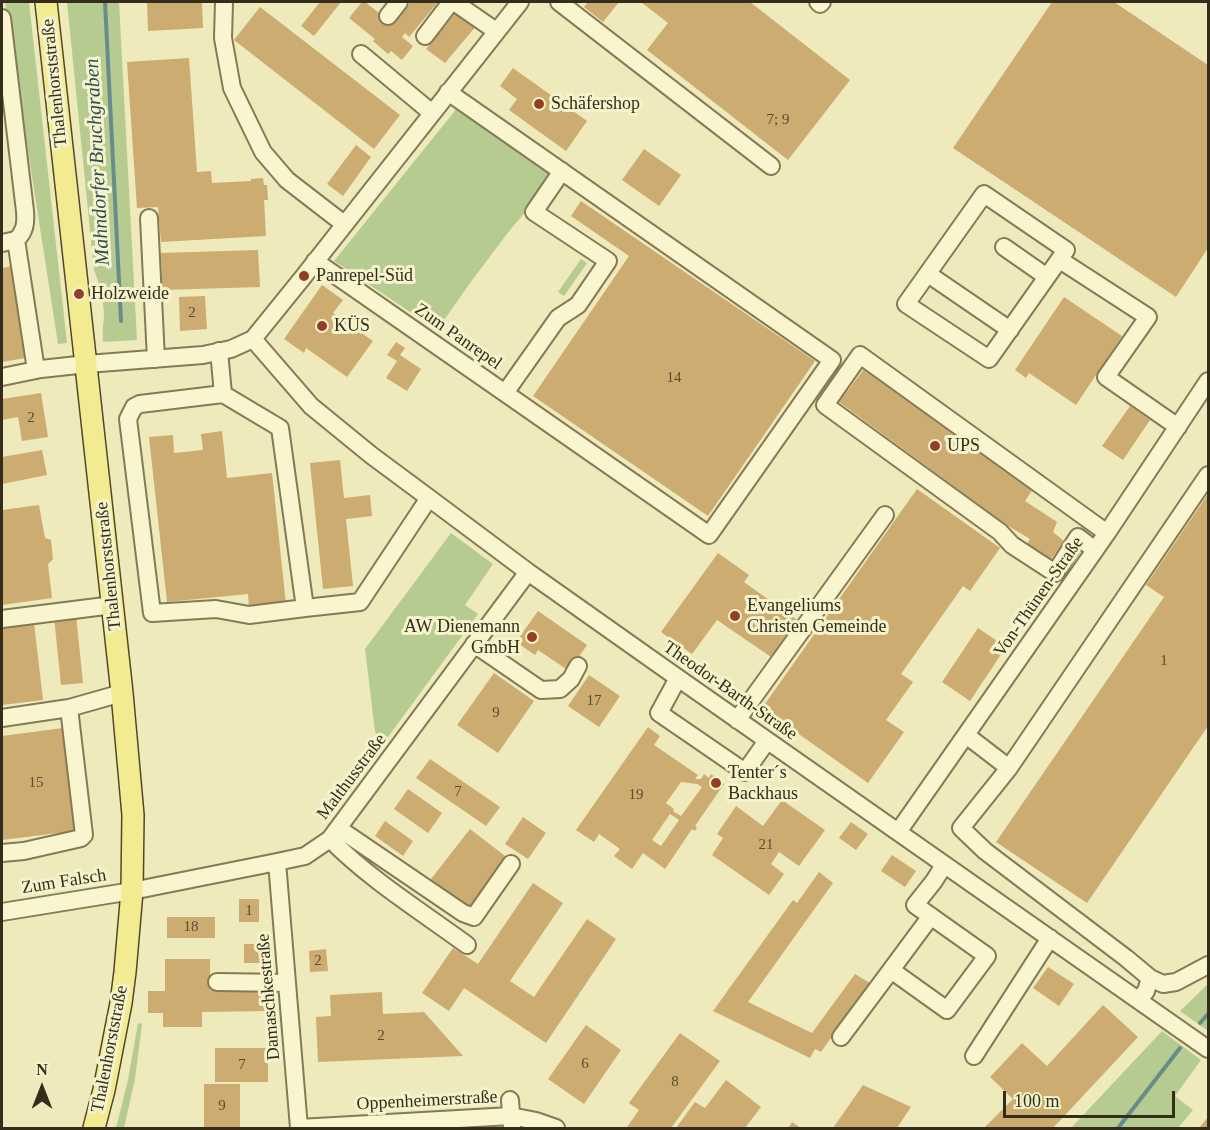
<!DOCTYPE html>
<html>
<head>
<meta charset="utf-8">
<style>
	body { margin:0 }
	#map { position:relative; width:1210px; height:1130px; overflow:hidden; background:#eeeabc; font-family:"Times New Roman",serif }
	canvas { display:block }
	.frame { position:absolute; inset:0; border:3px solid #342d1b; pointer-events:none }
	.north { position:absolute; left:12px; top:1058px; width:60px; height:60px; -webkit-text-stroke:4px #f5f3cb; paint-order:stroke; rotate:0deg; font-size:16px; font-weight:700; line-height:24px; text-align:center; color:#342d1b }
	.north::after { content:''; display:block; margin:auto; width:21px; height:27px; background:#342d1b; clip-path:polygon(50% 0,100% 100%,50% 72%,0 100%) }
	.scale { position:absolute; left:1003px; top:1091px; width:172px; height:27px; box-sizing:border-box; border:3px solid #342d1b; border-top:0; padding-left:8px; font-size:18px; line-height:21px; white-space:nowrap; color:#342d1b; -webkit-text-stroke:4px #f5f3cb; paint-order:stroke }
</style>
</head>
<body>
<div id="map">
<canvas width="1210" height="1130"></canvas>
<div class="frame"></div>
<div class="north">N</div>
<div class="scale">100 m</div>
</div>
<script>
const c = document.querySelector('canvas').getContext('2d');
c.lineJoin = 'round';
function paint(path, color) { c.fillStyle = color; c.fill(path, 'evenodd'); }
function stroke(path, color, width, dash) { c.strokeStyle = color; c.lineWidth = width; c.lineCap = dash ? 'butt' : 'round'; c.setLineDash(dash || []); c.stroke(path); }
function label(font, color, halo, rows, align = 'center') {
  c.font = font + ' "Times New Roman",serif'; c.lineWidth = 6; c.setLineDash([]); c.textBaseline = 'middle'; c.strokeStyle = halo; c.fillStyle = color; for (const [text, x, y, turn = 0] of rows) {
    c.save(); c.translate(x, y); c.rotate((+turn || 0) * Math.PI / 180); c.textAlign = isNaN(turn) ? turn : align; if (halo) c.strokeText(text, 0, 0); c.fillText(text, 0, 0); c.restore();
  }
}
paint(new Path2D(`
	M5,2H29L67,343L58,344Z
	M67,2H119L137,340L103,342C102,333 103,326 104,318C104,301 100,285 94,270Z
	M458,107L550,173L527,210L510,230L473,279L437,330L334,261Z
	M581,259L587,263L564,296L558,292Z
	M451,533L493,564L465,605L478,614L380,748L375,731L365,649Z
	M1208,984V1031L1180,1011Z
	M138,1023L142,1024L135,1079L124,1128H116L128,1080Z
	M1162,1031L1201,1060L1175,1096L1193,1110L1178,1128H1071Z`), '#b6cb90');
stroke(new Path2D(`
	M105,2L121,321
	M1200,1023L1208,1014
	M1118,1128L1180,1048`), '#688c8b', 4);
paint(new Path2D(`
	M147,2H202L203,28L148,31Z
	M320,2H341L314,36L301,26Z
	M362,2H365L393,24L411,2H438L409,37L405,33L402,37L413,46L402,60L391,51L388,54L373,41L375,39L349,18Z
	M588,2H619L603,22L584,7Z
	M641,2H750L850,80L788,160L647,50L668,23Z
	M1052,2H1114L1208,65V248L1176,297L953,148Z
	M260,7L400,115L374,149L234,40Z
	M458,10L477,25L445,63L426,49Z
	M189,58L197,172L211,171L212,183L251,181V179L263,178L264,185H267L268,200H264L266,236L161,242L158,207L137,208L127,62Z
	M513,68L587,121L566,151L509,110L517,99L500,86Z
	M356,145L371,157L343,196L327,184Z
	M644,149L681,175L659,206L622,180Z
	M581,201L815,361L708,516L533,396L629,256L571,216Z
	M258,250L260,287L162,290L161,253Z
	M11,266L25,358L2,362V268Z
	M322,285L343,300L333,313L373,341L347,377L306,348L304,353L284,339Z
	M205,296L207,329L180,331L179,297Z
	M1064,297L1122,336L1076,405L1029,373L1026,378L1015,370Z
	M396,342L405,348L400,355L421,369L407,391L386,378L397,361L387,355Z
	M864,369L1033,489L1025,501L1057,522L1053,532L1064,541L1049,562L1025,547L1030,539L1005,524L839,402Z
	M41,393L48,437L22,441L18,417L2,420V399Z
	M1130,406L1150,420L1123,460L1102,446Z
	M222,431L227,478L272,473L286,604L249,608L248,594L167,602L149,437L173,435L174,453L203,450L201,434Z
	M42,450L47,475L2,484V457Z
	M340,460L344,498L370,495L372,516L346,519L353,586L323,589L310,463Z
	M917,489L1000,548L970,591L963,586L901,674L913,682L886,720L904,732L868,783L762,708Z
	M1208,494V726L1087,903L996,842L1164,597L1146,585Z
	M39,505L45,538L51,540L53,559L48,564L52,598L2,605V510Z
	M718,553L749,575L744,582L797,620L771,657L717,620L692,654L661,632Z
	M538,611L587,645L569,671L538,650L535,655L516,642Z
	M76,615L83,683L61,685L54,617Z
	M34,623L43,700L2,705V627Z
	M978,628L1006,647L970,701L942,682Z
	M494,673L534,701L498,753L457,725Z
	M589,675L620,696L599,727L568,706Z
	M648,727L660,736L654,745L698,775L695,779H701L704,774L709,778L711,774L724,784L695,826L697,827L695,831L692,829L665,869L643,853L632,869L614,856L620,849L599,834L594,842L576,830ZM681,782L697,784L702,787L681,816L673,811L674,809L666,803ZM670,814L679,820L661,846L652,840Z
	M63,728L75,831L2,840V736Z
	M430,759L500,807L486,826L416,778Z
	M408,789L442,813L428,833L394,809Z
	M782,800L825,830L799,866L779,852L771,864L784,874L769,895L712,855L723,838L717,834L736,806L763,826Z
	M523,817L546,833L528,859L505,844Z
	M385,821L413,841L403,856L375,836Z
	M851,822L868,834L856,850L839,838Z
	M470,829L509,859L470,909L431,879Z
	M892,855L916,871L905,887L881,871Z
	M819,872L833,883L748,1002L812,1033L855,974L870,983L821,1052L815,1049L810,1058L713,1011L793,900L797,903Z
	M533,883L563,903L510,981L534,997L587,919L616,939L546,1043L464,988L449,1011L422,993L453,948L478,964Z
	M239,899H259V922H239Z
	M167,917H215V938H167Z
	M244,944H262V963H244Z
	M326,949L328,971L310,972L309,951Z
	M165,959H210V990H265L266,1011L202,1012V1027H163V1013H148V991H165Z
	M1048,967L1074,984L1059,1006L1033,988Z
	M382,992L383,1014L424,1012L463,1056L318,1062L316,1017L331,1016L330,995Z
	M1103,1005L1138,1037L1053,1128H984L1013,1099L990,1077L1022,1043L1047,1066Z
	M586,1025L621,1050L584,1104L548,1079Z
	M680,1033L720,1061L671,1128H629L627,1127L639,1110L629,1103Z
	M215,1048H268V1082H215Z
	M726,1080L761,1107L745,1128H676L695,1102L705,1108Z
	M204,1084H240V1128H204Z
	M863,1085L911,1107L897,1128H833Z
	M1208,1117V1128H1199Z
	M792,1122L801,1128H788Z`), '#ccac71');
const minor = new Path2D(`
	M224,2L223,38L232,88L263,152L287,180L344,224
	M454,2L496,31
	M559,2L771,166
	M818,2L820,4L822,2
	M388,16L399,2
	M2,18L25,211C26,223 25,232 16,240
	M425,36L451,2
	M361,54L432,113
	M448,92L832,360L709,535L505,393
	M984,194L1066,250L989,359L906,304Z
	M149,218L156,359
	M2,243L16,240L36,370
	M1004,247L1047,277
	M1060,260L1148,317L1106,377L1178,427
	M315,261L505,393L558,318L578,305L608,261L534,212L562,171
	M928,274L1010,330
	M253,339L311,406L371,455L429,498L528,572L678,678L1208,1049
	M219,351L223,394L140,404L134,407L128,419L152,613L216,609L249,615L305,608L280,428L223,394
	M2,377L41,369L87,364L203,355L231,349L253,339L304,276L520,2
	M1095,550L1078,537L1055,573L1012,545L1000,532L825,405L860,355L1107,533
	M305,608L360,602L429,498
	M2,619L113,605
	M474,644L541,690L560,689L571,679L578,666
	M678,678L659,713L745,772L767,741
	M2,718L69,708L122,693
	M737,720L885,515
	M966,735L1009,768L1208,475
	M1009,768L961,828L985,851L1126,958L1150,978L1146,991L1139,1000
	M338,828L463,913L474,917L511,864
	M898,832L1107,533L1208,381
	M330,839C369,879 422,912 467,945
	M2,853L24,851L77,839L81,838L84,835L69,708
	M277,862L299,1128
	M2,912L132,891L277,862L305,856L330,839L528,572
	M931,916L891,970L947,1010L987,956L915,905L934,881L944,865
	M1150,978L1163,984L1176,982L1208,965
	M217,982L287,983
	M841,1037L891,970
	M974,1056L1050,938
	M510,1100L512,1128
	M299,1128L511,1116L536,1121L556,1128`);
const major = new Path2D(`
	M46,2L122,693L133,815L132,891L125,972L121,1003L104,1090L94,1128`);
stroke(minor, '#857a56', 20);
stroke(major, '#52462a', 24);
stroke(minor, '#f9f6cf', 16);
stroke(major, '#f3eb92', 21);
for (const [x, y, r, color] of [
	[539,104,6,"#943f25"],
	[304,276,6,"#943f25"],
	[79,294,6,"#943f25"],
	[322,326,6,"#943f25"],
	[935,446,6,"#943f25"],
	[735,616,6,"#943f25"],
	[532,637,6,"#943f25"],
	[716,783,6,"#943f25"]
]) { const dot = new Path2D(); dot.arc(x, y, r, 0, 2 * Math.PI); c.fillStyle = color; c.fill(dot); stroke(dot, '#f5f3cb', 2); }
label('15px', '#5a4d30', null, [
	["7; 9",778,120],
	["2",192,313],
	["14",674,378],
	["2",31,418],
	["1",1164,661],
	["17",594,701],
	["9",496,713],
	["15",36,783],
	["7",458,792],
	["19",636,795],
	["21",766,845],
	["1",249,911],
	["18",191,927],
	["2",318,961],
	["2",381,1036],
	["6",585,1064],
	["7",242,1065],
	["8",675,1082],
	["9",222,1106]
]);
label('18px', '#342d1b', '#f5f3cb', [
	["Thalenhorststraße",55,83,-96],
	["Zum Panrepel",458,337,35],
	["Thalenhorststraße",109,566,-96],
	["Von-Thünen-Straße",1039,597,-55],
	["Theodor-Barth-Straße",730,691,35],
	["Malthusstraße",352,777,-53],
	["Zum Falsch",64,882,-9],
	["Damaschkestraße",269,997,-95],
	["Thalenhorststraße",110,1049,-79],
	["Oppenheimerstraße",427,1101,-3]
]);
label('18px', '#342d1b', '#f5f3cb', [
	["Schäfershop",551,104],
	["Panrepel-Süd",316,276],
	["Holzweide",91,294],
	["KÜS",334,326],
	["UPS",947,446],
	["Evangeliums",747,606],
	["Christen Gemeinde",747,627],
	["AW Dienemann",520,627,"right"],
	["GmbH",520,648,"right"],
	["Tenter´s",728,773],
	["Backhaus",728,794]
], 'left');
label('italic 20px', '#2a4d54', '#f5f3cb', [
	["Mahndorfer Bruchgraben",98,162,-93]
]);
</script>
</body>
</html>
